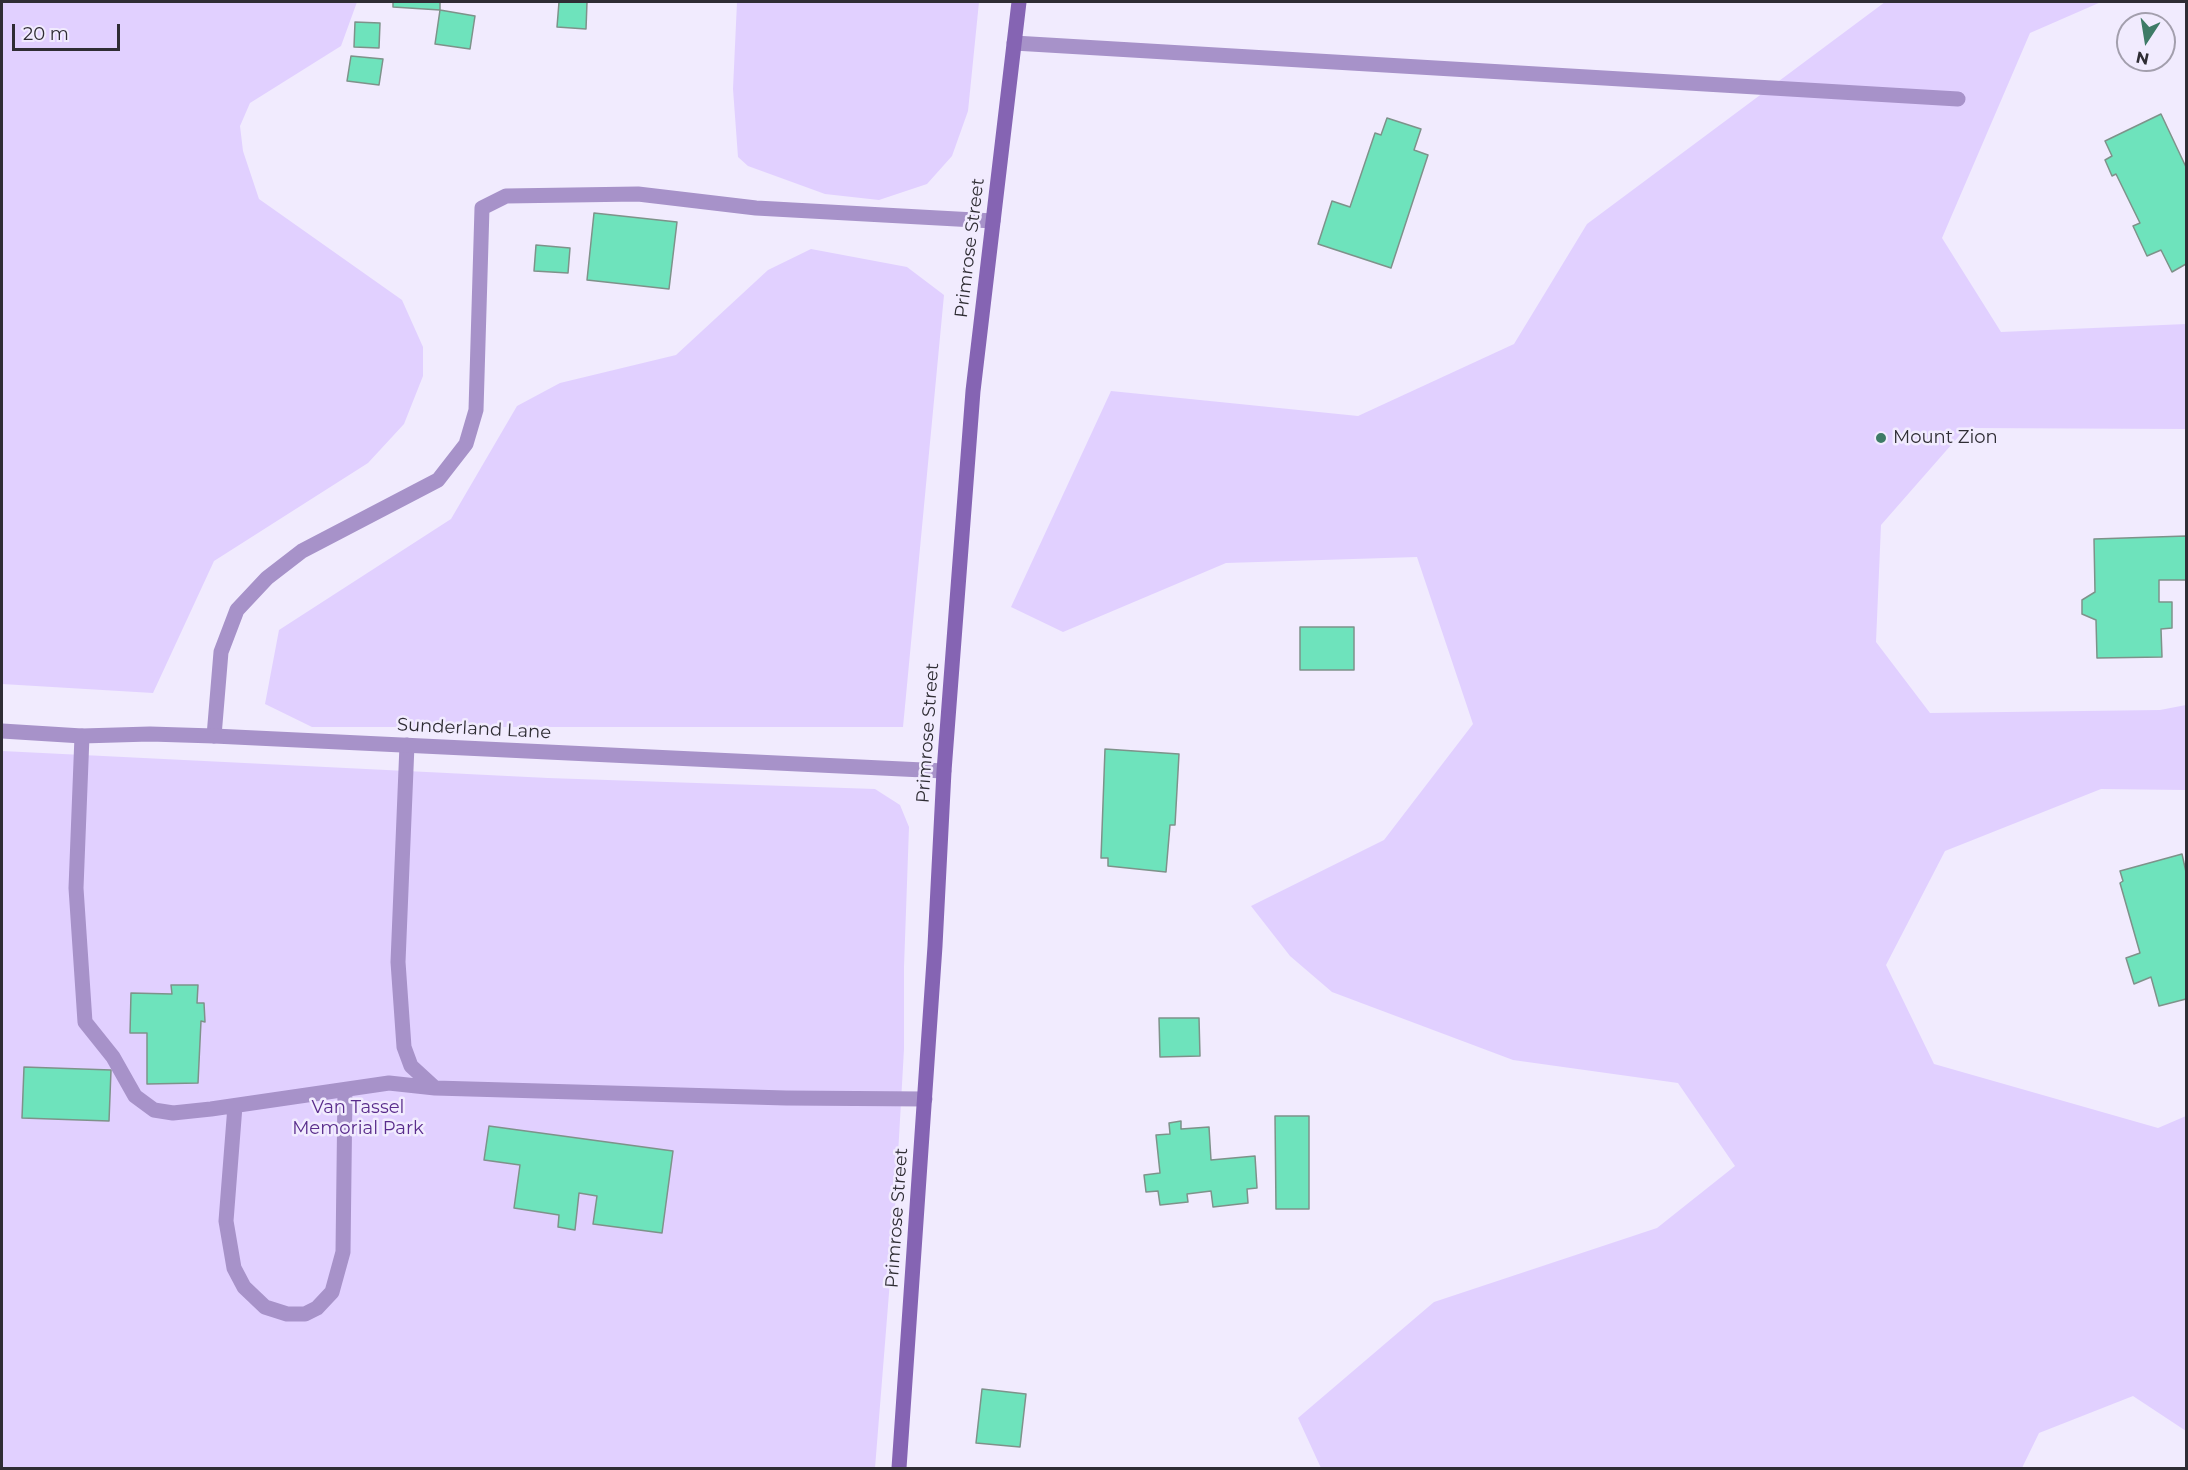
<!DOCTYPE html>
<html>
<head>
<meta charset="utf-8">
<style>
	body { margin:0 }
	#map { position:relative; width:2188px; height:1470px; overflow:hidden; background:#f1ebfe; font-family:Montserrat,sans-serif }
	canvas { display:block }
	.frame { position:absolute; inset:0; border:3px solid #2f2d34; pointer-events:none }
	.north { position:absolute; left:2116px; top:12px; width:60px; height:60px; box-sizing:border-box; background:#f1ebfe; border:2px solid #a39fad; border-radius:50%; rotate:192deg; font-size:16px; font-weight:700; line-height:24px; text-align:center; color:#2f2d34 }
	.north::after { content:''; display:block; margin:auto; width:21px; height:27px; background:#3e7b66; clip-path:polygon(50% 0,100% 100%,50% 72%,0 100%) }
	.scale { position:absolute; left:12px; top:24px; width:108px; height:27px; box-sizing:border-box; border:3px solid #2f2d34; border-top:0; padding-left:8px; font-size:18px; line-height:21px; white-space:nowrap; color:#2f2d34; -webkit-text-stroke:4px #f1ebfe; paint-order:stroke }
</style>
</head>
<body>
<div id="map">
<canvas width="2188" height="1470"></canvas>
<div class="frame"></div>
<div class="north">N</div>
<div class="scale">20 m</div>
</div>
<script>
const c = document.querySelector('canvas').getContext('2d');
c.lineJoin = 'round';
function paint(path, color) { c.fillStyle = color; c.fill(path, 'evenodd'); }
function stroke(path, color, width, dash) { c.strokeStyle = color; c.lineWidth = width; c.lineCap = dash ? 'butt' : 'round'; c.setLineDash(dash || []); c.stroke(path); }
function label(font, color, halo, rows, align = 'center') {
  c.font = font + ' Montserrat,sans-serif'; c.lineWidth = 5; c.setLineDash([]); c.textBaseline = 'middle'; c.strokeStyle = halo; c.fillStyle = color; for (const [text, x, y, turn = 0] of rows) {
    c.save(); c.translate(x, y); c.rotate((+turn || 0) * Math.PI / 180); c.textAlign = isNaN(turn) ? turn : align; if (halo) c.strokeText(text, 0, 0); c.fillText(text, 0, 0); c.restore();
  }
}
paint(new Path2D(`
	M2,2H357L341,46L250,103L240,126L243,151L259,199L402,300L423,347V376L404,424L368,463L214,561L153,693L2,684Z
	M737,2H979L968,111L952,156L927,184L879,200L825,194L748,166L738,157L733,89Z
	M1885,2H2101L2030,33L1942,238L2001,332L2186,324V429L1966,428L1881,525L1876,642L1930,713L2160,710L2186,705V790L2101,789L1945,851L1886,965L1934,1064L2158,1128L2186,1116V1431L2133,1396L2039,1433L2022,1468H1321L1298,1418L1434,1302L1657,1228L1735,1166L1678,1083L1513,1060L1332,992L1290,956L1251,906L1384,840L1473,724L1417,557L1226,563L1063,632L1011,607L1111,391L1358,416L1514,344L1587,224Z
	M811,249L907,267L944,295L903,727H312L265,704L279,630L451,519L517,406L560,383L676,355L768,270Z
	M2,751L548,778L875,789L900,805L909,827L904,967V1049L893,1243L875,1468H2Z`), '#e1d0ff');
const building = new Path2D(`
	M393,2H440V10L393,7Z
	M559,2H587L586,29L557,27Z
	M440,10L475,16L470,49L435,44Z
	M355,22L380,23L379,48L354,47Z
	M351,56L383,59L379,85L347,81Z
	M2161,114L2186,167V264L2172,272L2161,250L2147,256L2133,226L2140,223L2116,174L2112,176L2105,160L2112,156L2105,141Z
	M1387,118L1421,129L1414,150L1428,155L1391,268L1318,244L1332,201L1350,207L1375,133L1381,135Z
	M594,213L677,222L669,289L587,280Z
	M536,245L570,248L568,273L534,271Z
	M2186,536V580H2159V602H2172V628L2161,629L2162,657L2097,658L2096,620L2082,614V600L2095,592L2094,539Z
	M1300,627H1354V670H1300Z
	M1105,749L1179,754L1175,825H1170L1166,872L1108,866V858H1101Z
	M2182,854L2186,872V999L2159,1006L2151,977L2134,984L2126,958L2140,953L2120,883L2123,881L2120,871Z
	M171,985H198L197,1003H204L205,1022L201,1021L198,1083L147,1084V1033H130L131,993L172,994Z
	M1159,1018H1199L1200,1056L1160,1057Z
	M24,1067L111,1070L109,1121L22,1118Z
	M1275,1116H1309V1209H1276Z
	M1181,1121V1129L1209,1127L1211,1160L1255,1156L1257,1188L1247,1189L1248,1203L1213,1207L1211,1191L1187,1194L1188,1202L1160,1205L1158,1191L1146,1192L1144,1175L1160,1173L1156,1135L1170,1134L1169,1123Z
	M489,1126L673,1151L662,1233L593,1224L597,1196L579,1193L575,1230L558,1227L559,1215L514,1208L520,1165L484,1160Z
	M982,1389L1026,1394L1020,1447L976,1443Z`);
paint(building, '#6ee3bc');
stroke(building, '#7e928a', 1.5);
stroke(new Path2D(`
	M1014,43L1958,99
	M82,736L76,888L85,1022L113,1057L135,1096L154,1110L173,1113L211,1109L389,1083L435,1088
	M214,736L221,652L237,610L267,578L302,551L438,480L466,444L476,410L482,208L506,196L638,194L756,208L993,221
	M407,745L398,962L404,1047L411,1066L435,1088L786,1098L925,1099
	M235,1106L226,1221L234,1268L244,1287L265,1307L287,1314H305L317,1308L332,1292L343,1252L345,1090`), '#a792c9', 15);
stroke(new Path2D(`
	M2,731L82,736L150,734L214,736L944,771`), '#a792c9', 15);
stroke(new Path2D(`
	M899,1468L935,946L944,771L973,391L1019,2`), '#8564b3', 15);
for (const [x, y, r, color] of [
	[1881,438,6,"#3e7b66"]
]) { const dot = new Path2D(); dot.arc(x, y, r, 0, 2 * Math.PI); c.fillStyle = color; c.fill(dot); stroke(dot, '#f1ebfe', 2); }
label('18px', '#2f2d34', '#f1ebfe', [
	["Primrose Street",970,248,-83],
	["Sunderland Lane",474,729,3],
	["Primrose Street",928,733,-86],
	["Primrose Street",897,1218,-86]
]);
label('18px', '#2f2d34', '#f1ebfe', [
	["Mount Zion",1893,438]
], 'left');
label('18px', '#592c8b', '#f1ebfe', [
	["Van Tassel",358,1108],
	["Memorial Park",358,1129]
]);
</script>
</body>
</html>
